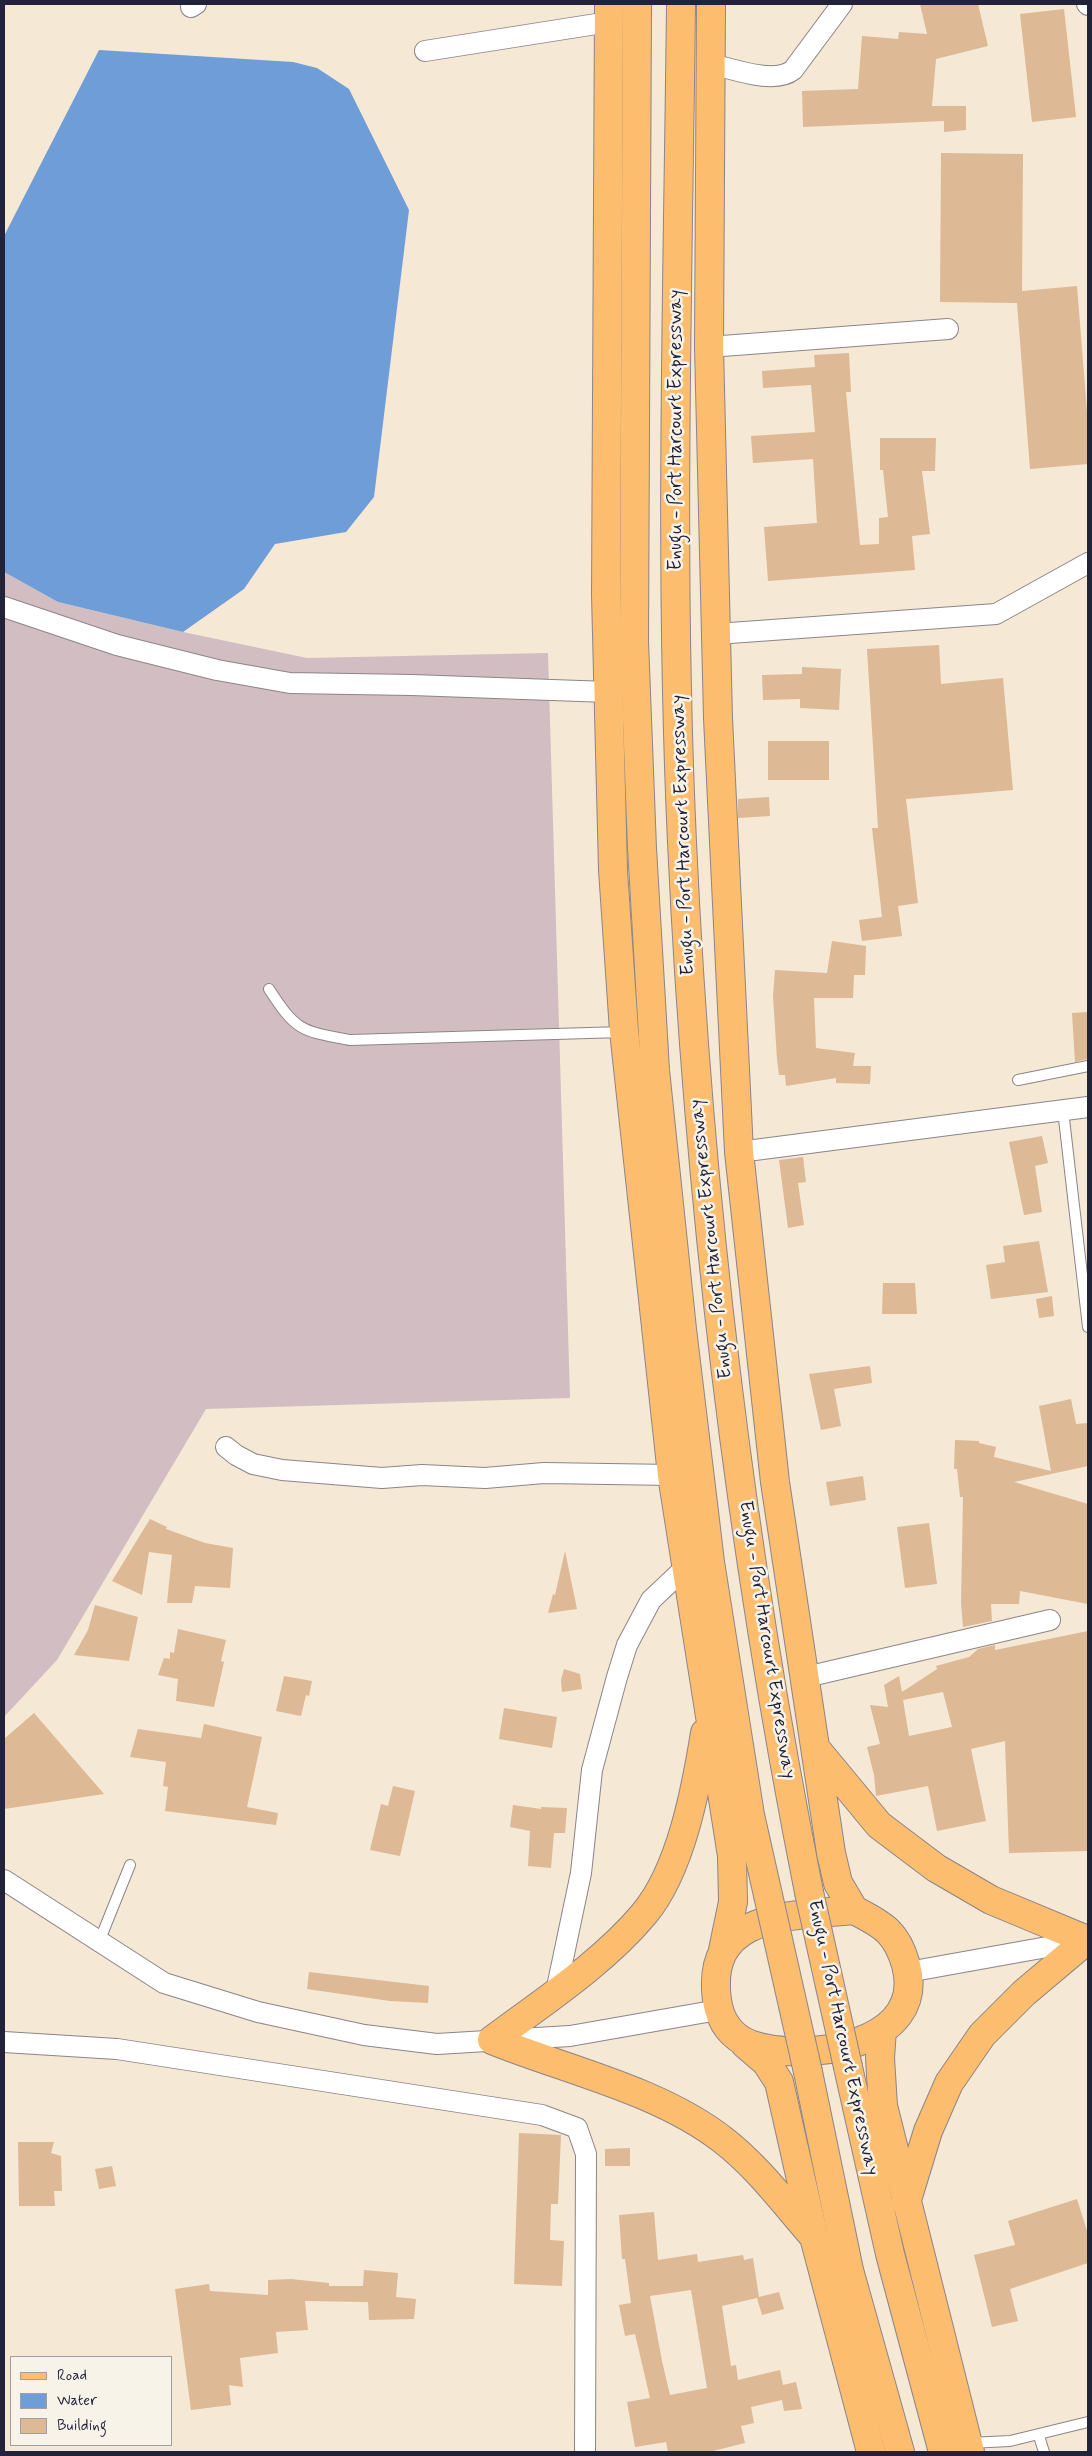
<!DOCTYPE html>
<html>
<head>
<meta charset="utf-8">
<style>
	body { margin:0 }
	#map { position:relative; width:1092px; height:2456px; overflow:hidden; background:#f5e8d4; font-family:Mynerve,sans-serif }
	canvas { display:block }
	.frame { position:absolute; inset:0; border:5px solid #22223b; pointer-events:none }
	.legend { position:absolute; left:10px; top:2356px; width:162px; height:90px; box-sizing:border-box; background:#f7f3e8; border:1px solid #a29fa3; margin:0; padding:6px 9px; list-style:none; font-size:15px; color:#22223b }
	.legend li { display:flex; align-items:center; gap:10px; height:25px }
	.legend b { width:25px; border:1px solid #a29fa3 }
</style>
</head>
<body>
<div id="map">
<canvas width="1092" height="2456"></canvas>
<div class="frame"></div>
<ul class="legend">
<li><b style="height:6px;background:#fcbd6f"></b>Road</li>
<li><b style="height:14px;background:#6e9dd7"></b>Water</li>
<li><b style="height:14px;background:#ddb996"></b>Building</li>
</ul>
</div>
<script>
const c = document.querySelector('canvas').getContext('2d');
c.lineJoin = 'round';
function paint(path, color) { c.fillStyle = color; c.fill(path, 'evenodd'); }
function stroke(path, color, width, dash) { c.strokeStyle = color; c.lineWidth = width; c.lineCap = dash ? 'butt' : 'round'; c.setLineDash(dash || []); c.stroke(path); }
function label(font, color, halo, rows, align = 'center') {
  c.font = font + ' Mynerve,sans-serif'; c.lineWidth = 5; c.setLineDash([]); c.textBaseline = 'middle'; c.strokeStyle = halo; c.fillStyle = color; for (const [text, x, y, turn = 0] of rows) {
    c.save(); c.translate(x, y); c.rotate((+turn || 0) * Math.PI / 180); c.textAlign = isNaN(turn) ? turn : align; if (halo) c.strokeText(text, 0, 0); c.fillText(text, 0, 0); c.restore();
  }
}
paint(new Path2D(`
	M4,572L58,602L183,632L307,658L548,653L570,1398L206,1409L57,1660L4,1717Z`), '#d2bec2');
paint(new Path2D(`
	M99,50L293,62L317,68L349,89L409,210L374,497L346,532L275,544L244,589L183,632L58,602L4,572V236Z`), '#6e9dd7');
paint(new Path2D(`
	M920,4H978L988,46L936,59L932,106H966V130L944,132V121L803,127L802,91L858,89L862,36L898,39L899,32L927,34Z
	M1064,9L1076,117L1032,122L1020,14Z
	M941,153L1023,154L1022,291L1077,286L1088,424V464L1030,469L1017,303L940,302Z
	M849,353L851,392H846L860,545L879,544V518L888,517L883,470H880V438H936L935,471H922L930,534L912,536L915,570L768,581L764,527L817,523L813,459L753,463L751,436L815,432L811,385L763,388L762,371L815,367L814,355Z
	M939,645L941,684L1003,678L1013,790L906,799L918,903L898,906L902,936L862,941L859,920L882,917L872,828H878L867,649Z
	M802,667L841,669L839,710L800,708V699L763,700L762,675L802,674Z
	M768,741H829V780H768Z
	M769,797L770,816L738,818V799Z
	M832,941L866,946L865,975H854L853,998H814L816,1048L855,1053L853,1066H871L870,1084L836,1083V1078L786,1086L785,1075H779L777,1059L773,996L775,970L827,973Z
	M1088,1012V1059L1075,1062L1072,1013Z
	M1042,1136L1048,1163L1035,1166L1042,1212L1024,1215L1009,1142Z
	M803,1157L806,1182L798,1183L804,1225L788,1228L779,1160Z
	M1039,1241L1048,1292L991,1299L986,1265L1005,1262L1003,1246Z
	M883,1283H915L917,1314H882Z
	M1052,1296L1054,1316L1039,1318L1036,1299Z
	M870,1366L872,1383L834,1389L841,1426L821,1430L809,1374Z
	M1071,1399L1076,1424L1088,1423V1466L1014,1482L1088,1504V1604L1020,1591L1019,1604H991L992,1621L963,1627L961,1603L963,1497H960L957,1469H954L955,1440L979,1441V1443L996,1447L994,1457L1051,1471L1039,1406Z
	M863,1476L866,1500L830,1506L826,1482Z
	M150,1519L167,1527L166,1529L205,1543L233,1548L230,1588L195,1586L192,1603H167L172,1555L149,1552L142,1595L112,1581Z
	M929,1523L937,1584L905,1588L897,1527Z
	M565,1551L577,1609L548,1613L553,1594L555,1595Z
	M95,1605L138,1617L129,1661L74,1655L88,1630Z
	M178,1629L226,1640L221,1661L224,1662L214,1707L176,1701L178,1679L158,1675L164,1658L170,1659V1652L174,1653Z
	M1088,1631V1851L1009,1853L1005,1741L971,1749L986,1821L937,1831L928,1786L876,1796L874,1775L867,1747L880,1744L870,1705L888,1707L884,1685L899,1676L902,1692L937,1669L936,1666L969,1657L978,1649L995,1645V1650ZM943,1692L952,1727L909,1736L903,1700Z
	M564,1669L580,1674L582,1689L562,1692L561,1680Z
	M284,1676L312,1681L309,1696L306,1695L301,1716L276,1711Z
	M504,1708L557,1717L552,1748L499,1739Z
	M34,1713L104,1794L4,1809V1739Z
	M204,1724L262,1737L247,1807L278,1813L276,1825L165,1811L168,1787L163,1786L166,1762L130,1757L138,1729L201,1738Z
	M393,1786L415,1791L400,1856L370,1850L381,1804L388,1806Z
	M513,1805L541,1809V1807L567,1808L565,1833H554L551,1868L528,1866L530,1831L510,1827Z
	M309,1972L429,1986L428,2003L390,2001L307,1989Z
	M519,2133L561,2135L558,2204H551L550,2240L564,2241L562,2286L514,2284Z
	M18,2142H54L51,2153L61,2156L62,2191H54L55,2206H19Z
	M630,2148V2166H605V2149Z
	M112,2166L116,2186L99,2189L95,2169Z
	M1077,2199L1088,2234V2263L1010,2289L1018,2321L992,2327L974,2255L1015,2245L1008,2221Z
	M654,2212L658,2260L697,2254L698,2262L743,2255L744,2260L753,2258L759,2297L779,2292L784,2309L762,2315L757,2298L722,2306L731,2366L736,2365L738,2380L780,2370L783,2385L796,2382L802,2409L784,2411L782,2400L751,2407L754,2423L741,2426L745,2443L709,2452H668L666,2442L635,2447L627,2402L650,2398L635,2334L625,2336L619,2305L631,2303L625,2259H622L619,2215ZM691,2290L707,2388L670,2395L662,2361L650,2296Z
	M364,2270L398,2273L396,2297L416,2299L414,2319L369,2320L368,2302L305,2301L308,2330L276,2332L278,2353L240,2358L243,2387L229,2385L231,2405L191,2410L175,2289L209,2284L210,2291L268,2295V2280L291,2279L329,2283V2286H363Z`), '#ddb996');
const service = new Path2D(`
	M269,989C296,1031 301,1031 350,1040L623,1032
	M1018,1080L1088,1066
	M1063,1110L1088,1327
	M99,1942L130,1865
	M1039,2436L1044,2452
	M969,2443L1010,2441L1088,2422`);
const minor = new Path2D(`
	M1087,4L1088,5
	M191,7L196,4
	M425,51L609,22
	M711,64C734,69 774,85 793,70L842,4
	M709,347L948,329
	M4,607L117,645L217,670L290,683L412,685L608,692
	M716,634L996,614L1088,563
	M739,1152L1088,1107
	M226,1447L236,1455L253,1464L282,1470L382,1478L422,1475L485,1478L544,1473L672,1475
	M806,1677L1050,1620
	M4,1880L164,1983L258,2012L364,2035L437,2044L570,2036L718,2010
	M908,1972L1086,1940
	M556,1992L581,1873L592,1770L617,1677L627,1645L651,1600L688,1565
	M4,2042L117,2049L542,2115L577,2128L586,2154L585,2452`);
const primary = new Path2D(`
	M609,4L606,595L613,870L624,1031L672,1475L732,1856L733,1902L723,1950
	M711,4L709,347L718,718L739,1152L775,1482L831,1853L838,1883L854,1910
	M705,1733C696,1789 681,1870 644,1914C603,1963 543,2002 492,2040C566,2070 659,2090 723,2140C758,2167 785,2204 814,2237
	M817,1750L879,1825L936,1868L991,1900L1087,1940L1024,1993L982,2035L949,2083L928,2131L906,2203
	M854,1910C884,1925 897,1933 906,1965C928,2046 805,2063 752,2045C732,2038 720,2022 717,2000C705,1912 791,1916 854,1910Z
	M882,2030L880,2058L883,2106L970,2452
	M745,2044L766,2062L779,2082L814,2237L871,2452`);
const trunk = new Path2D(`
	M637,4L634,641L642,848L655,1070L682,1329L710,1562L750,1815L768,1895
	M681,4C678,283 669,563 682,842C698,1194 740,1546 809,1892
	M848,2067L890,2254L943,2452
	M808,2072L849,2270L900,2452`);
stroke(service, '#8c8588', 12);
stroke(minor, '#8c8588', 22);
stroke(primary, '#8c8588', 30);
stroke(trunk, '#8c8588', 30);
stroke(service, '#fff', 10);
stroke(minor, '#fff', 20);
stroke(primary, '#fcbd6f', 28);
stroke(trunk, '#fcbd6f', 28);
const trunkBridge = new Path2D(`
	M809,1892L848,2067
	M768,1895L808,2072`);
stroke(trunkBridge, '#8c8588', 30, []);
stroke(trunkBridge, '#fcbd6f', 28);
label('19px', '#22223b', '#f7f3e8', [
	["Enugu - Port Harcourt Expressway",677,430,-90],
	["Enugu - Port Harcourt Expressway",684,835,-92],
	["Enugu - Port Harcourt Expressway",712,1239,-96],
	["Enugu - Port Harcourt Expressway",766,1640,81],
	["Enugu - Port Harcourt Expressway",842,2038,78]
]);
</script>
</body>
</html>
